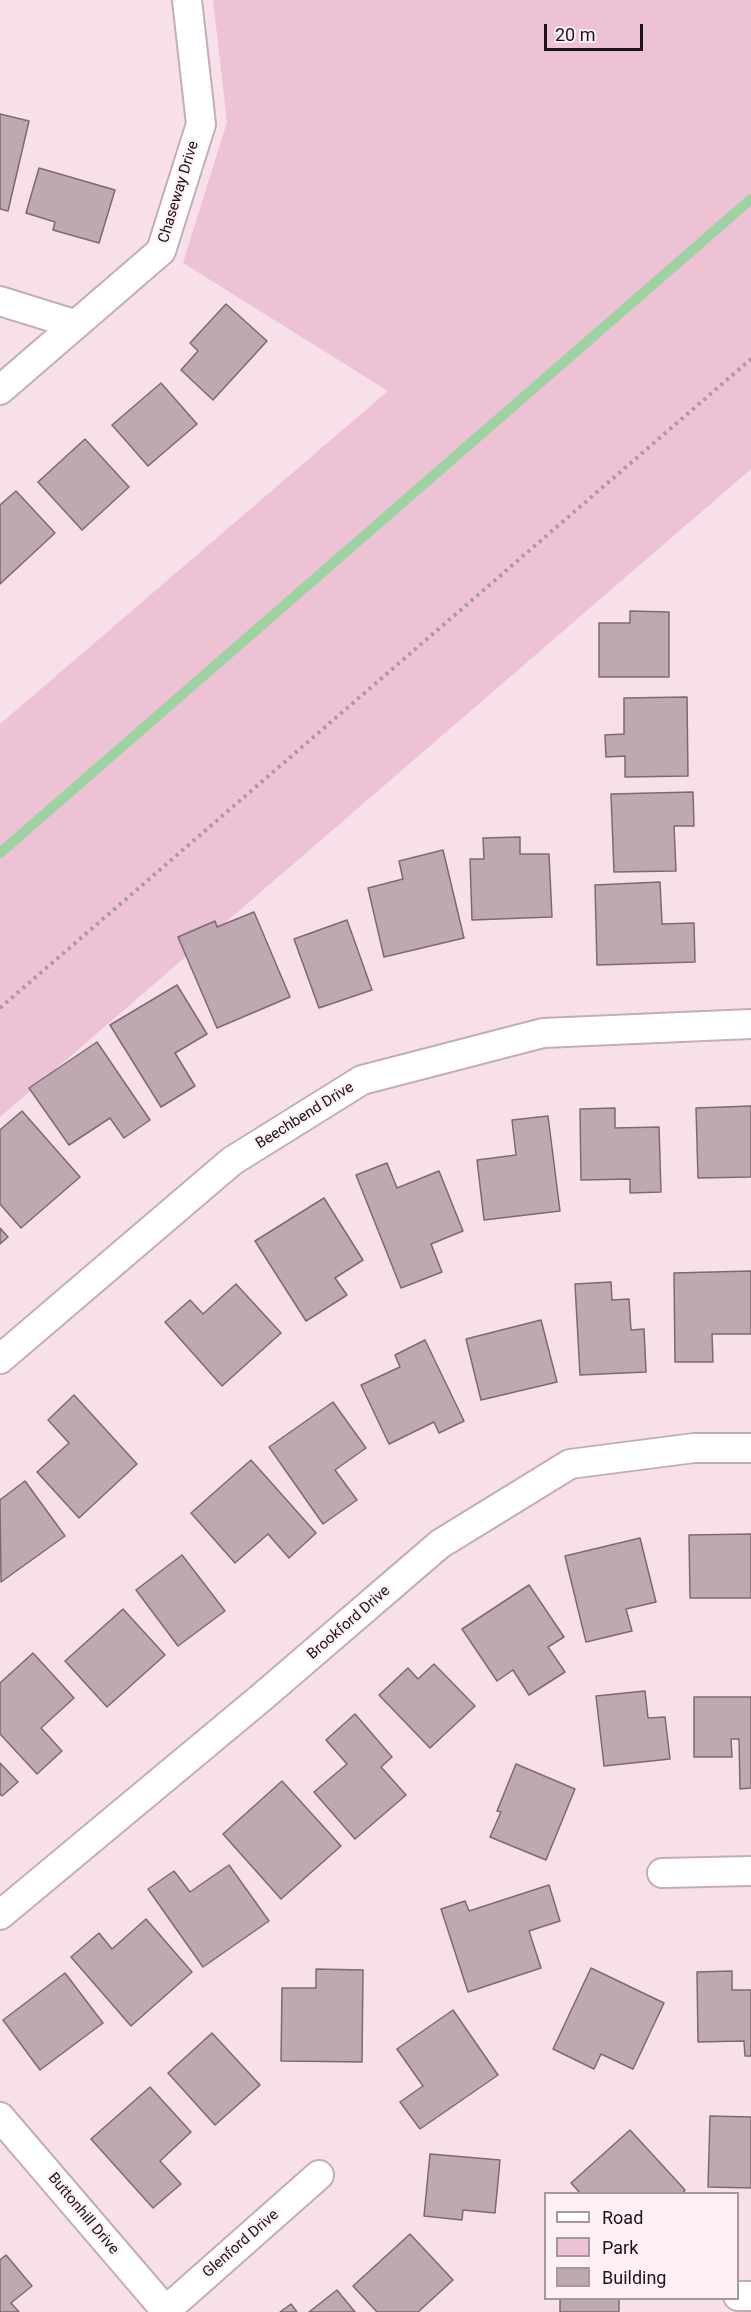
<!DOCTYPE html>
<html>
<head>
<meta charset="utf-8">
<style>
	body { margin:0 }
	#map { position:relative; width:751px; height:2312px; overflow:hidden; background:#f7e0ea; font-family:Roboto,sans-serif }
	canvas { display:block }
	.legend { position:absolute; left:544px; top:2192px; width:195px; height:108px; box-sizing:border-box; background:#fef0f6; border:2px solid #a4989d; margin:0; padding:8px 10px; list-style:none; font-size:18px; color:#1c1418 }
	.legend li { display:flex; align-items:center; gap:12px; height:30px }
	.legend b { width:30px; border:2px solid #a4989d }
	.scale { position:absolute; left:544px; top:24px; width:99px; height:27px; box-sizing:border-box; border:3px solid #1c1418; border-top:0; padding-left:8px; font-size:18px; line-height:21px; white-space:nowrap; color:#1c1418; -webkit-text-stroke:4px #fef0f6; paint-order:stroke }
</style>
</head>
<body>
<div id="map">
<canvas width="751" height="2312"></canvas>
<ul class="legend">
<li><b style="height:8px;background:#fff"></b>Road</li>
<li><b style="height:16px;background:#ecc2d4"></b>Park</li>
<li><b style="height:16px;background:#bea9b2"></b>Building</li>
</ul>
<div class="scale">20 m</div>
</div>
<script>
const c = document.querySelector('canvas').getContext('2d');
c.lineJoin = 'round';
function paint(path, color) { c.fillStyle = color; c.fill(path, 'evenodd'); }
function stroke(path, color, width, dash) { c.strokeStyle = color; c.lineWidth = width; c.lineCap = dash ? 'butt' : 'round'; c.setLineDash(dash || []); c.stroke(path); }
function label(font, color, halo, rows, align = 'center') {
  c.font = font + ' Roboto,sans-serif'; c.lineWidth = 4.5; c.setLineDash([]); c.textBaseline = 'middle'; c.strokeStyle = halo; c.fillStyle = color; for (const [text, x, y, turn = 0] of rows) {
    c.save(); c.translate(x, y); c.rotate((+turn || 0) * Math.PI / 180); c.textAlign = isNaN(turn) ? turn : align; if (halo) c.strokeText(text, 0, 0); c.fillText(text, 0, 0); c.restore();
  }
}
paint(new Path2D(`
	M213,0H751V469L0,1117V724L388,391L183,263L227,122Z`), '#ecc2d4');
stroke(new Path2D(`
	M0,853L751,199`), '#9dd2a1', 10);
const building = new Path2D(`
	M0,114L29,121L8,211L0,209Z
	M39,168L115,190L99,243L53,230L55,222L26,213Z
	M226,304L267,341L213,400L181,370L198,351L190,343Z
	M161,383L197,424L148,466L112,425Z
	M85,439L129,487L82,530L38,482Z
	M16,491L55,533L0,584V505Z
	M630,611L669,612V677H599V623H630Z
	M687,697L688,776L625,777V756L606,757L605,735L624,734V698Z
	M693,792L694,826H674L676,871L614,872L611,794Z
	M520,837V854H549L552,917L472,920L470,859H484L483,838Z
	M443,850L464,938L384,957L368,888L403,879L399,861Z
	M660,882L662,924L694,923L695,962L597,965L595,885Z
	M254,912L290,997L217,1028L178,937L215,921L217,927Z
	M347,920L372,990L319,1008L294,939Z
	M177,985L207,1034L175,1053L195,1086L161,1107L110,1025Z
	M97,1042L150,1120L124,1138L110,1118L69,1145L29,1088Z
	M751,1106V1177L698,1178L696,1108Z
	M615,1108V1128L659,1127L661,1192L630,1193V1179L581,1180L580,1109Z
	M22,1111L80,1177L21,1228L0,1204V1130Z
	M548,1116L560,1211L484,1220L477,1160L516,1155L512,1120Z
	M387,1163L397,1188L439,1171L463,1231L431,1244L442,1272L401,1288L356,1175Z
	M324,1198L363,1260L335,1278L347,1295L306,1321L255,1241Z
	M0,1228L8,1237L0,1244Z
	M751,1271V1334H712L713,1362H675L674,1273Z
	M611,1282L612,1300L629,1299L631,1330L644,1329L646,1372L580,1375L575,1284Z
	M236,1284L281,1333L222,1386L165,1322L190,1300L203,1314Z
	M541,1320L557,1382L481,1400L466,1339Z
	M425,1340L464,1421L439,1433L434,1422L389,1444L361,1385L400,1367L395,1355Z
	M74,1395L137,1464L79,1518L37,1472L69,1443L48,1420Z
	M333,1402L366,1448L335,1470L357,1500L323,1524L269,1447Z
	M251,1460L316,1533L289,1558L268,1534L235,1563L191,1513Z
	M25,1481L65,1536L1,1582L0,1500Z
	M751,1534V1598H690L689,1535Z
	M640,1538L656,1602L626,1609L632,1631L586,1642L565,1556Z
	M182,1555L225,1611L178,1646L136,1590Z
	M529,1585L564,1637L548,1647L565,1672L529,1695L513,1670L497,1681L462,1629Z
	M123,1609L165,1655L107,1707L65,1661Z
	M33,1653L74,1698L41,1728L62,1751L37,1774L0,1734V1683Z
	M434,1664L475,1706L430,1748L379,1695L408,1668L418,1679Z
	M645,1691L648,1718L665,1717L670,1759L604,1766L596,1696Z
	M694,1697H751V1788L740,1789L739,1739H731L732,1757H694Z
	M355,1714L392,1757L381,1767L406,1795L355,1839L314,1792L347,1764L326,1740Z
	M0,1763L18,1782L2,1796L0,1794Z
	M516,1764L575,1789L546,1860L490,1837L501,1812L497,1811Z
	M282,1781L341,1846L281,1899L223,1834Z
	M229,1865L269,1921L203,1967L148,1889L174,1871L190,1892Z
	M549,1885L560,1921L529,1931L541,1968L468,1992L441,1909L465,1901L469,1911Z
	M146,1919L192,1972L131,2026L71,1957L99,1933L112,1949Z
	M591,1968L664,2003L633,2069L601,2054L594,2069L553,2049Z
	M316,1969L363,1970L362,2062L281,2061L282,1988H316Z
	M732,1971V1990H751V2056H745L744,2041L698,2042L697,1972Z
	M65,1973L103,2023L40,2070L3,2020Z
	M453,2010L498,2075L420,2129L400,2102L423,2086L397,2049Z
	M212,2033L260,2085L215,2125L168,2073Z
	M150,2087L191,2132L160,2161L181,2184L153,2208L91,2139Z
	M710,2116L751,2117V2188L708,2187Z
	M630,2130L685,2190L682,2194H581L571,2183Z
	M430,2154L500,2160L495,2213L463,2210L462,2220L424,2216Z
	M410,2234L453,2280L418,2312H377L353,2286Z
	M6,2255L32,2286L11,2303L19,2312H0V2260Z
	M337,2290L355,2312H309Z
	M560,2298H619V2312H560Z
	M291,2304L297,2312H280Z`);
paint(building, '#bea9b2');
stroke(building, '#7e6972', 1.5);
const street = new Path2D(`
	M0,301L74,324
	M0,390L161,251L201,124L187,0
	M0,1359L232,1161L362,1080L543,1033L751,1024
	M662,1873L751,1871
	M0,1915L262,1697L440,1544L570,1464L694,1448H751
	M0,2117L167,2312
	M738,2296H751
	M164,2312L319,2175`);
stroke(street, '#c3adb6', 32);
stroke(new Path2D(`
	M0,1008L751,359`), '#aa99a1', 4, [3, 4.5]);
stroke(street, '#fff', 28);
label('15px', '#1c1418', '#fef0f6', [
	["Chaseway Drive",179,192,-73],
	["Beechbend Drive",305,1116,-32],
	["Brookford Drive",349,1623,-41],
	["Buttonhill Drive",83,2214,50],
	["Glenford Drive",241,2244,-41]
]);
</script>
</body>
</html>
